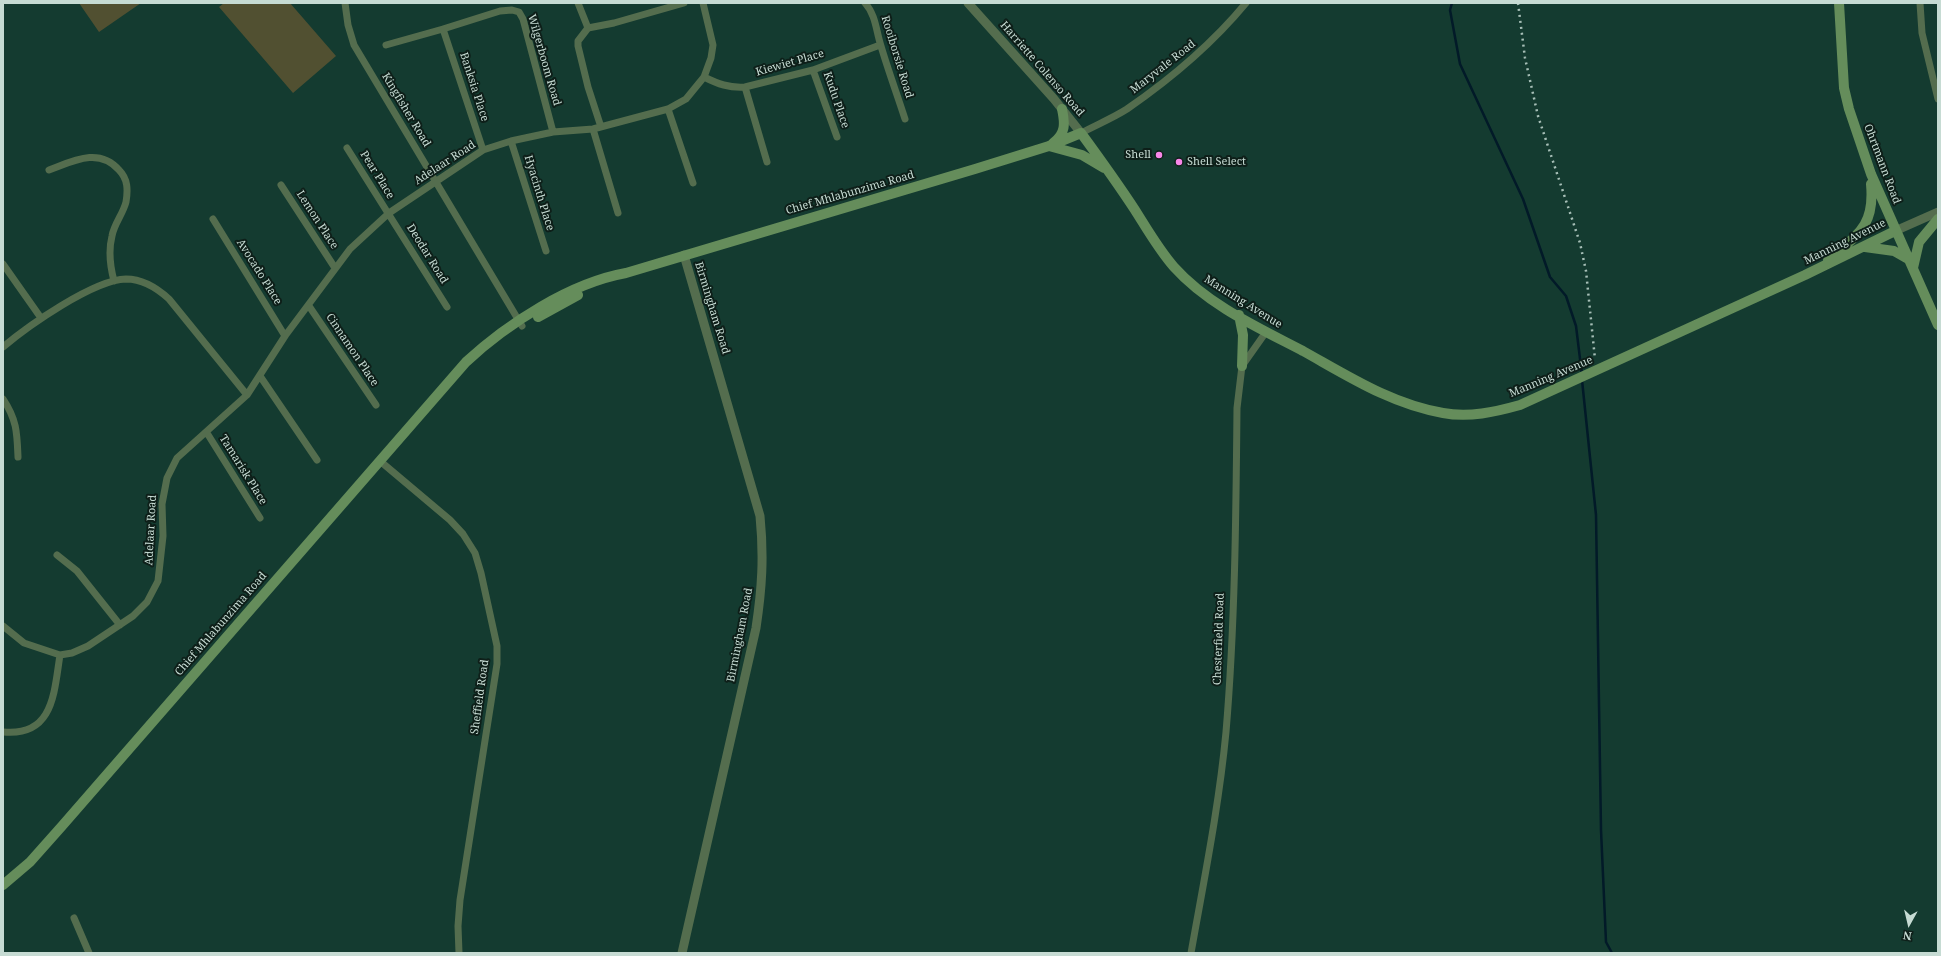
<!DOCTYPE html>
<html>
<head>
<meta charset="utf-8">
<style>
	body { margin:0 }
	#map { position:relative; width:1941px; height:956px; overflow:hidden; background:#143b30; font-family:"Noto Serif",serif }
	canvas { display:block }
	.frame { position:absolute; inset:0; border:4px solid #c6dbd3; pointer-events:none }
	.north { position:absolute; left:1889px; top:904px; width:40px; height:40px; -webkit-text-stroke:3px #0e1f19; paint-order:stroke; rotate:188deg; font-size:11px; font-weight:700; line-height:16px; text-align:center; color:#c6dbd3 }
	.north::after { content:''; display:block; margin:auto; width:14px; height:18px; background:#c6dbd3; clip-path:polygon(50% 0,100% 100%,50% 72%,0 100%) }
</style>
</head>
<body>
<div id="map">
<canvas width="1941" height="956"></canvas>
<div class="frame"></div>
<div class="north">N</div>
</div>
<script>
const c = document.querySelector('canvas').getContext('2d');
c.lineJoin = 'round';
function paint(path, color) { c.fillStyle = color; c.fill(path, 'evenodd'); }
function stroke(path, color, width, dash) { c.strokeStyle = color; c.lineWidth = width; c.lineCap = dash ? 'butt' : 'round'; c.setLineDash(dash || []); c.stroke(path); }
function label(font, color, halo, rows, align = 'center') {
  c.font = font + ' "Noto Serif",serif'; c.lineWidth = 4; c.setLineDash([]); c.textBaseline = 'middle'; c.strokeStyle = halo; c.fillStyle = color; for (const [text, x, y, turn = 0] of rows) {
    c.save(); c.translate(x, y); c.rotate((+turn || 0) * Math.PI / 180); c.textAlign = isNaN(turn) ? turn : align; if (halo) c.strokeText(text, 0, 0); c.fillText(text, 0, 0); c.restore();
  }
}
paint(new Path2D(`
	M79,3H141L99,32Z
	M224,3H290L336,56L293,93L219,7Z`), '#515031');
stroke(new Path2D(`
	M1452,3L1450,10L1460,64L1523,199L1550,277L1566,296L1576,326L1582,375
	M1582,380L1596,515L1601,830L1606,942L1612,953`), '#021a28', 2.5);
stroke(new Path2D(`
	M345,3L348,25L354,45L522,326
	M578,3L588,28L578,41V46L588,87L601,127
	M865,3C876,15 876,31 881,46C888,70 897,94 905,119
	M1920,3L1922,33L1938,99
	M588,28L614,23L684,3
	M443,29L483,150
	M386,45L443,29L500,11L512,10L519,12L523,19L553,132
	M813,70L837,137
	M704,77C718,84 729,88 745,87L813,70L880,45
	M745,87L767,162
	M668,109L693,183
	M593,129L618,213
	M1081,133C1096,125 1113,118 1127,109C1172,78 1212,44 1246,3
	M511,141L546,251
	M347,148L447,307
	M49,170C73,161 99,147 119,170C128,179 128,190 126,202C123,214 114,224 112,236C108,252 110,266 114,281
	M281,185L335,268
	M213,219L285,336
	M3,264L41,318
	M309,306L376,405
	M3,347C28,326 93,280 126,279C143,279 157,288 169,299L247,395
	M260,376L317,460
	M3,399C17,420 17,433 18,457
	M207,433L260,518
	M380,461L450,520L463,534L475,553L481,573L497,646V664L460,900L458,926L459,953
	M57,555L77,571L120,625
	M3,626L24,643L60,655L72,653L88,646L133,616L147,602L158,581L163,536L162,504L167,478L177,458L247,395L285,336L350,249L389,213L483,150L511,141L553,132L593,129L668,109L686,99L704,77L711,58L713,45L703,3
	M3,732C54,737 54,692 60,655
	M74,918L89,953
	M1191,953C1204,880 1219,806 1226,732C1235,625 1236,516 1237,408L1242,366L1266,332`), '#546d4e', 7);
stroke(new Path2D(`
	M968,3L1054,99L1081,133
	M1895,231L1938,212
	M682,953L756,628C762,588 764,557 760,516L684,255`), '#546d4e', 9);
stroke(new Path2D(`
	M1839,3L1844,88L1849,109L1871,174L1938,325
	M1053,143C1066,134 1065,123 1062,109
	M1049,146L1082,155L1104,168
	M1865,247L1894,251L1908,259
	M1828,260C1857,235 1875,227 1871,184
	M1913,268L1919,242L1938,219
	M1239,315L1243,335L1242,366
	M538,317L578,295
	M3,885L30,862L62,826L466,362C507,324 570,283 626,273L975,169L1049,146L1081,133C1100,159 1118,184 1135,210C1147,229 1159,250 1174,267C1208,305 1259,328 1303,351C1348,376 1391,404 1443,413C1469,418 1495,412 1520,405L1805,275L1895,231`), '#658d5b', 10);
stroke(new Path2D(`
	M1518,3L1525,58L1538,116L1580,243L1586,271L1595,359`), '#a7bfb7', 2.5, [2, 4]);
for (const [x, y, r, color] of [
	[1159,155,4,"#f987e9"],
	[1179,162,4,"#f987e9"]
]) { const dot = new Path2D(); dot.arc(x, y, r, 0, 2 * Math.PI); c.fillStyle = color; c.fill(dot); stroke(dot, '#0e1f19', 1.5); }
label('11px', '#c6dbd3', '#0e1f19', [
	["Rooiborsie Road",897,57,73],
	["Wilgerboom Road",544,60,74],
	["Kiewiet Place",790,63,-16],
	["Maryvale Road",1163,67,-38],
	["Harriette Colenso Road",1042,69,49],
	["Banksia Place",474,87,72],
	["Kudu Place",836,100,71],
	["Kingfisher Road",406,110,59],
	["Adelaar Road",445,163,-33],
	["Ohrtmann Road",1882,164,69],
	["Pear Place",377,175,58],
	["Hyacinth Place",539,193,73],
	["Chief Mhlabunzima Road",850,193,-16],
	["Lemon Place",317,220,57],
	["Manning Avenue",1845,242,-26],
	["Deodar Road",427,254,58],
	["Avocado Place",259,272,58],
	["Manning Avenue",1243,302,32],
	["Birmingham Road",712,308,73],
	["Cinnamon Place",352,350,56],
	["Manning Avenue",1551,377,-23],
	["Tamarisk Place",243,470,58],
	["Adelaar Road",151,530,-87],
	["Chief Mhlabunzima Road",221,624,-49],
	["Birmingham Road",740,635,-79],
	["Chesterfield Road",1219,639,-88],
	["Sheffield Road",480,697,-82]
]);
label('11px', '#c6dbd3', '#0e1f19', [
	["Shell",1151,155],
	["Shell Select",1187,162,"left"]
], 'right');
</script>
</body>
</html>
